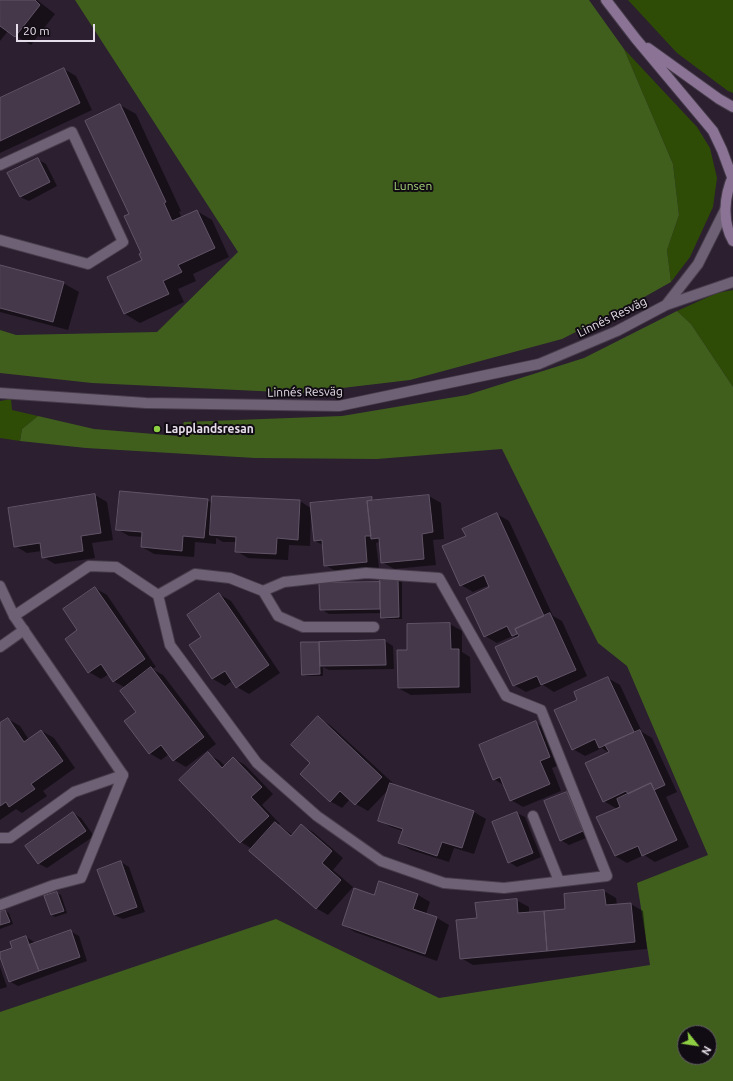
<!DOCTYPE html>
<html>
<head>
<meta charset="utf-8">
<style>
	body { margin:0 }
	#map { position:relative; width:733px; height:1081px; overflow:hidden; background:#2b1f30; font-family:Ubuntu,sans-serif }
	canvas { display:block }
	.north { position:absolute; left:677px; top:1025px; width:40px; height:40px; box-sizing:border-box; background:#110b13; border:1px solid #665f69; border-radius:50%; rotate:120deg; font-size:11px; font-weight:700; line-height:16px; text-align:center; color:#e6deea }
	.north::after { content:''; display:block; margin:auto; width:14px; height:18px; background:#8ece43; clip-path:polygon(50% 0,100% 100%,50% 72%,0 100%) }
	.scale { position:absolute; left:16px; top:24px; width:79px; height:18px; box-sizing:border-box; border:2px solid #e6deea; border-top:0; padding-left:5px; font-size:12px; line-height:14px; white-space:nowrap; color:#e6deea; -webkit-text-stroke:3px #110b13; paint-order:stroke }
</style>
</head>
<body>
<div id="map">
<canvas width="733" height="1081"></canvas>
<div class="north">N</div>
<div class="scale">20 m</div>
</div>
<script>
const c = document.querySelector('canvas').getContext('2d');
c.lineJoin = 'round';
function paint(path, color) { c.fillStyle = color; c.fill(path, 'evenodd'); }
function stroke(path, color, width, dash) { c.strokeStyle = color; c.lineWidth = width; c.lineCap = dash ? 'butt' : 'round'; c.setLineDash(dash || []); c.stroke(path); }
function label(font, color, halo, rows, align = 'center') {
  c.font = font + ' Ubuntu,sans-serif'; c.lineWidth = 4; c.setLineDash([]); c.textBaseline = 'middle'; c.strokeStyle = halo; c.fillStyle = color; for (const [text, x, y, turn = 0] of rows) {
    c.save(); c.translate(x, y); c.rotate((+turn || 0) * Math.PI / 180); c.textAlign = isNaN(turn) ? turn : align; if (halo) c.strokeText(text, 0, 0); c.fillText(text, 0, 0); c.restore();
  }
}
paint(new Path2D(`
	M628,0H733V93L728,91L677,53Z
	M624,49L697,127L710,148L717,178L713,207L690,257L671,282L667,250L679,215L673,164Z
	M733,290V387L691,324L677,311L717,293Z
	M11,399L12,410L38,416L22,429L20,441L0,438V401Z`), '#2f4c06');
paint(new Path2D(`
	M75,0H589L624,49L673,164L679,215L667,250L671,282L639,300L562,339L410,380L300,393L92,383L0,373V330L16,335L157,332L238,252Z
	M677,311L691,324L733,387V1081H0V1012L276,919L439,998L650,965L637,883L708,855L627,666L598,643L502,449L377,459L255,458L86,448L20,441L22,429L38,416L94,429L178,436L184,422L342,416L467,395L584,358ZM685,1033H709V1057H685Z`), '#405f1d');
paint(new Path2D(`
	M0,0H37L55,14L31,45L8,31L0,41Z
	M64,69L76,76L92,110L0,153V99Z
	M120,105L136,114L181,211L179,212L182,218L197,211L212,220L229,257L193,274L196,281L178,289L184,302L140,323L125,314L108,277L144,261L143,253L130,215Z
	M37,159L46,164L57,186L29,201L20,197Z
	M0,266L63,283L79,292L68,330L0,312Z
	M95,495L107,502L113,540L92,543L95,558L55,564L43,557L42,551L27,553L15,546Z
	M429,496L441,503L444,539L433,540L436,565L394,569L382,562L380,543L379,542L376,543L379,568L337,572L325,565L323,545L315,541L313,515H311L310,546L289,545L288,560L248,558L236,551V542H223L216,538V544L195,542L194,557L154,554L142,547L143,537L129,536L117,529L207,500L212,503L300,501L312,509L372,498L376,501Z
	M497,514L509,521L553,616L562,621L587,676L554,692L543,685L526,692L514,685L517,638L513,636L497,643L485,636L491,588L489,585L473,592L461,585L467,536Z
	M398,580L402,582V619H386L382,617V613L329,614L321,609L320,584L381,583Z
	M95,588L107,595L156,667L152,669L163,675L216,744L186,767L174,760L169,754L161,760L149,753L137,712L126,688L113,681L109,674L101,679L89,672L79,631Z
	M219,594L231,601L280,673L249,694L237,687L233,680L225,686L213,679L190,645L203,637Z
	M450,624L462,631V652L470,657L471,693L411,695L398,688L408,651Z
	M385,641L393,646L394,669L329,670L323,667V676H306L303,674L302,643Z
	M608,678L620,685L642,732L652,738L677,792L666,797L689,847L655,862L644,855L627,863L615,856L617,809L604,801L609,753L602,748L585,756L573,749L579,700L575,693Z
	M318,718L330,725L394,784L392,785L474,812L486,819L474,854L454,848L449,862L411,850L399,843L403,831L391,827L379,820L390,788L368,811L356,804L350,799L342,808L330,801L311,763Z
	M8,719L20,726L29,740L42,731L54,738L75,768L43,791L47,796L22,813L16,809L0,820V725Z
	M536,723L548,730L562,764L552,768L561,791L523,807L511,800L505,786L494,779Z
	M208,754L220,761L225,766L233,758L245,765L273,794L262,805L280,824L278,825L293,835L301,825L313,832L343,858L333,870L353,887L328,915L316,908L252,849L241,842L181,780Z
	M567,793L575,797L591,836L569,845L561,840Z
	M73,813L81,818L94,836L47,868L39,864L26,846Z
	M517,813L525,817L541,857L517,867L509,862Z
	M121,862L129,867L145,912L123,919L114,915Z
	M380,882L418,895L430,902L426,914L437,918L449,925L437,961L355,932L343,925L375,897Z
	M604,891L616,898L617,905L631,904L643,911L647,949L473,965L461,958L516,900L529,907V913L566,910L565,895Z
	M57,893L61,895L67,913L55,917L51,915Z
	M5,911L9,913L13,924L0,929V913Z
	M70,931L79,936L87,961L18,986L9,981L0,953L13,948L26,937L34,942L35,944Z
	M0,967L7,987L0,989Z`), '#0007');
const building = new Path2D(`
	M0,0H35L40,5L15,37L0,26Z
	M64,68L80,103L0,141V98Z
	M120,104L166,202L164,203L172,221L197,210L215,248L178,265L182,272L163,281L169,294L124,314L107,277L142,260L139,254L141,253L124,216L129,214L85,121Z
	M38,158L50,182L20,197L7,173Z
	M0,265L64,282L53,322L0,308Z
	M120,491L208,499L204,538L183,536L182,551L141,547L142,532L116,530Z
	M95,494L101,533L81,536L83,551L42,558L40,543L14,547L8,508Z
	M429,495L433,532L422,534L424,559L381,563L379,538L371,539L367,501Z
	M212,496L300,500L298,540L277,538L276,554L235,552L236,537L210,535Z
	M372,497V500L367,501L371,536H365L367,562L324,566L322,540L314,541L310,503Z
	M497,513L544,616L515,629L517,634L512,636L507,626L484,637L466,598L489,587L484,575L460,586L442,546L466,536L462,529Z
	M380,579H398L399,617L381,618Z
	M380,582V609L320,610L319,583Z
	M95,587L145,659L113,682L101,664L88,673L65,639L77,630L63,609Z
	M219,593L269,665L236,688L225,671L212,679L189,645L201,637L187,615Z
	M550,613L576,670L541,685L537,676L513,686L495,647L519,636L515,629Z
	M450,623L451,649H459V687L398,688L397,650H407V624Z
	M385,640L386,665L320,666L319,642Z
	M301,642H319L320,674L302,675Z
	M151,667L204,737L173,761L161,745L149,754L124,721L136,712L120,691Z
	M608,677L634,732L599,748L595,739L572,750L554,710L577,700L574,692Z
	M318,716L382,777L355,805L340,791L330,802L300,774L310,763L291,745Z
	M8,718L24,742L41,730L63,761L31,784L35,789L9,807L6,802L0,806V723Z
	M536,721L550,757L540,761L550,784L510,801L500,777L493,780L479,745Z
	M640,730L665,785L654,790L651,783L628,794L626,791L603,802L585,763L609,752L605,745Z
	M208,752L222,768L233,757L262,787L251,797L269,816L240,843L179,780Z
	M390,783L474,811L462,848L442,842L437,856L398,843L403,829L378,821Z
	M651,783L677,840L642,856L638,846L615,856L596,817L620,807L617,799Z
	M567,792L583,831L560,841L544,801Z
	M73,812L86,831L38,864L25,846Z
	M517,812L533,853L508,863L492,822Z
	M275,822L291,836L301,824L332,851L322,863L341,880L316,909L249,851Z
	M121,861L137,907L114,915L97,870Z
	M379,881L418,894L413,909L437,917L425,954L342,925L354,888L374,895Z
	M604,890L606,905L631,903L635,942L547,951L544,911L565,909L564,894Z
	M57,892L64,911L51,915L44,896Z
	M517,899L518,913L544,911L547,951L460,959L456,920L477,918L475,903Z
	M5,910L10,922L0,925V912Z
	M71,930L80,957L39,971L29,945Z
	M26,936L39,971L9,982L0,957V952L12,948L10,942Z`);
paint(building, '#45384a');
stroke(building, '#615467', 1);
const lane = new Path2D(`
	M0,165L72,132L123,242L88,264L0,240
	M263,591L278,616L303,627H374
	M14,616L89,566L116,567L158,595L170,645L257,763L317,816L381,861L444,883L504,888L607,876L541,710L506,696L439,578L366,573L284,582L263,591L230,578L195,574L158,595
	M0,647L24,630
	M533,816L559,881
	M0,838H10L74,792L123,775
	M0,905L54,885L81,878L123,775`);
const street = new Path2D(`
	M666,305L698,264L725,210
	M0,393L146,403L339,406L539,364L617,331L666,305L733,282
	M0,586L14,616L123,775`);
const secondary = new Path2D(`
	M606,0L636,39L713,131L722,150L732,177
	M648,48L719,99L733,107
	M733,176C724,196 722,222 733,241`);
stroke(lane, '#463c4a', 12);
stroke(street, '#463c4a', 12);
stroke(secondary, '#463c4a', 12);
stroke(lane, '#6f6175', 10);
stroke(street, '#6f6175', 10);
stroke(secondary, '#8a7394', 10);
for (const [x, y, r, color] of [
	[157,429,4,"#8ece43"]
]) { const dot = new Path2D(); dot.arc(x, y, r, 0, 2 * Math.PI); c.fillStyle = color; c.fill(dot); stroke(dot, '#110b13', 1.5); }
label('12px', '#a4d277', '#110b13', [
	["Lunsen",413,186]
]);
label('12px', '#e6deea', '#110b13', [
	["Linnés Resväg",612,317,-26],
	["Linnés Resväg",305,392,-1]
]);
label('bold 12px', '#e6deea', '#110b13', [
	["Lapplandsresan",165,429]
], 'left');
</script>
</body>
</html>
